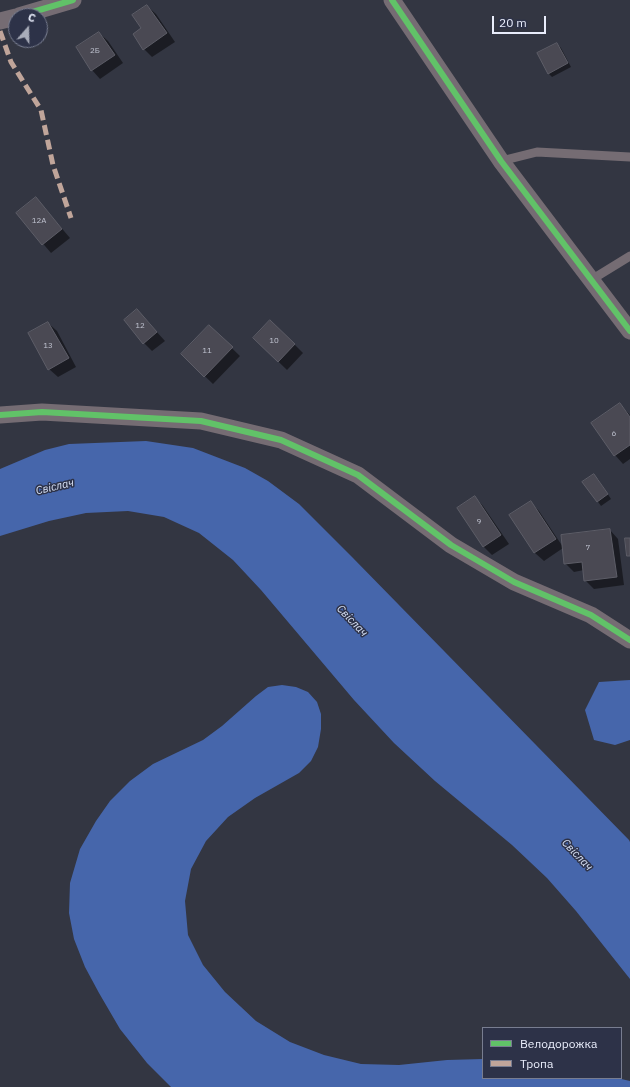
<!DOCTYPE html>
<html>
<head>
<meta charset="utf-8">
<style>
	body { margin:0 }
	#map { position:relative; width:630px; height:1087px; overflow:hidden; background:#333642; font-family:"IBM Plex Sans",sans-serif }
	canvas { display:block }
	.legend { position:absolute; left:482px; top:1027px; width:140px; height:52px; box-sizing:border-box; background:#2d3248; border:1px solid #787d90; margin:0; padding:5px 7px; list-style:none; font-size:12px; color:#e9edfb }
	.legend li { display:flex; align-items:center; gap:8px; height:20px }
	.legend b { width:20px; border:1px solid #787d90 }
	.north { position:absolute; left:8px; top:8px; width:40px; height:40px; box-sizing:border-box; background:#2d3248; border:1px solid #787d90; border-radius:50%; rotate:20deg; font-size:11px; font-weight:700; line-height:16px; text-align:center; color:#e9edfb }
	.north::after { content:''; display:block; margin:auto; width:14px; height:18px; background:#a9adba; clip-path:polygon(50% 0,100% 100%,50% 72%,0 100%) }
	.scale { position:absolute; left:492px; top:16px; width:54px; height:18px; box-sizing:border-box; border:2px solid #e9edfb; border-top:0; padding-left:5px; font-size:12px; line-height:14px; white-space:nowrap; color:#e9edfb; -webkit-text-stroke:3px #2d3248; paint-order:stroke }
</style>
</head>
<body>
<div id="map">
<canvas width="630" height="1087"></canvas>
<ul class="legend">
<li><b style="height:5px;background:#61c268"></b>Велодорожка</li>
<li><b style="height:5px;background:#c0a59a"></b>Тропа</li>
</ul>
<div class="north">С</div>
<div class="scale">20 m</div>
</div>
<script>
const c = document.querySelector('canvas').getContext('2d');
c.lineJoin = 'round';
function paint(path, color) { c.fillStyle = color; c.fill(path, 'evenodd'); }
function stroke(path, color, width, dash) { c.strokeStyle = color; c.lineWidth = width; c.lineCap = dash ? 'butt' : 'round'; c.setLineDash(dash || []); c.stroke(path); }
function label(font, color, halo, rows, align = 'center') {
  c.font = font + ' "IBM Plex Sans",sans-serif'; c.lineWidth = 3; c.setLineDash([]); c.textBaseline = 'middle'; c.strokeStyle = halo; c.fillStyle = color; for (const [text, x, y, turn = 0] of rows) {
    c.save(); c.translate(x, y); c.rotate((+turn || 0) * Math.PI / 180); c.textAlign = isNaN(turn) ? turn : align; if (halo) c.strokeText(text, 0, 0); c.fillText(text, 0, 0); c.restore();
  }
}
paint(new Path2D(`
	M146,441L193,448L245,468L268,481L299,504L353,558L629,840L630,842V979L576,911L547,878L512,845L435,781L394,743L354,700L261,590L233,560L199,533L164,517L128,511L86,513L49,521L0,536V469L45,450L69,444Z
	M630,680V740L615,745L594,740L585,710L599,682Z
	M282,685L296,687L308,692L317,702L321,714V729L318,747L311,761L299,773L255,798L228,817L206,841L191,869L185,901L188,935L203,965L225,992L256,1021L290,1042L324,1055L361,1064L399,1065L447,1060L483,1059V1078H617L630,1081V1087H171L147,1063L120,1029L99,993L85,967L74,939L69,913L70,883L80,849L96,821L110,801L130,781L153,764L203,740L222,726L256,696L268,687Z`), '#4666ab');
paint(new Path2D(`
	M147,6L156,14L175,42L152,57L144,49L142,29Z
	M99,33L108,41L123,63L100,79L92,70Z
	M557,44L561,48L571,67L552,77L548,73Z
	M36,198L70,238L51,253L17,213Z
	M137,310L165,341L152,351L144,343Z
	M271,321L303,353L287,370L254,338Z
	M48,323L57,331L76,367L58,377L49,369Z
	M209,326L240,356L213,384L182,354Z
	M620,404L630,415V459L623,464L615,455L593,423Z
	M598,479L611,499L601,506L584,482Z
	M475,497L483,506L509,544L492,555L483,546Z
	M531,503L539,511L563,547L610,530L618,539L624,585L594,589L585,580L584,570L574,572L565,563L563,548L544,561L535,553L511,516Z`), '#0007');
const building = new Path2D(`
	M147,5L167,33L143,50L133,34L141,28L132,15Z
	M99,32L115,55L91,71L76,47Z
	M557,43L568,63L548,74L537,53Z
	M36,197L62,229L42,245L16,213Z
	M137,309L157,332L143,344L124,320Z
	M270,320L295,344L278,362L253,338Z
	M48,322L69,358L48,370L28,333Z
	M209,325L233,347L204,377L181,354Z
	M620,403L630,417V445L614,456L591,423Z
	M594,474L608,494L597,502L582,482Z
	M475,496L501,535L483,547L457,508Z
	M531,501L556,539L534,553L509,515Z
	M610,529L617,577L584,581L582,562L564,564L561,535Z
	M625,538H630V556H627Z`);
paint(building, '#4a4953');
stroke(building, '#5d5d67', 1);
stroke(new Path2D(`
	M501,161L537,152L630,157
	M591,280L630,256`), '#756c73', 9);
stroke(new Path2D(`
	M392,0L501,161L630,331
	M19,16L73,0
	M0,21L16,17
	M0,415L42,412L201,421L281,440L358,475L451,545L514,582L591,615L630,640`), '#756c73', 17);
stroke(new Path2D(`
	M0,31L11,62L41,110L53,165L71,218`), '#c0a59a', 5, [10, 5]);
stroke(new Path2D(`
	M392,0L501,161L630,331
	M19,16L73,0
	M0,415L42,412L201,421L281,440L358,475L451,545L514,582L591,615L630,640`), '#61c268', 6);
label('8px', '#c1c4d1', null, [
	["2Б",95,51],
	["12А",39,221],
	["12",140,326],
	["10",274,341],
	["13",48,346],
	["11",207,351],
	["6",614,434],
	["9",479,522],
	["7",588,548]
]);
label('italic 11px', '#dae4f9', '#2d3248', [
	["Свіслач",55,487,-13],
	["Свіслач",352,621,46],
	["Свіслач",577,855,46]
]);
</script>
</body>
</html>
